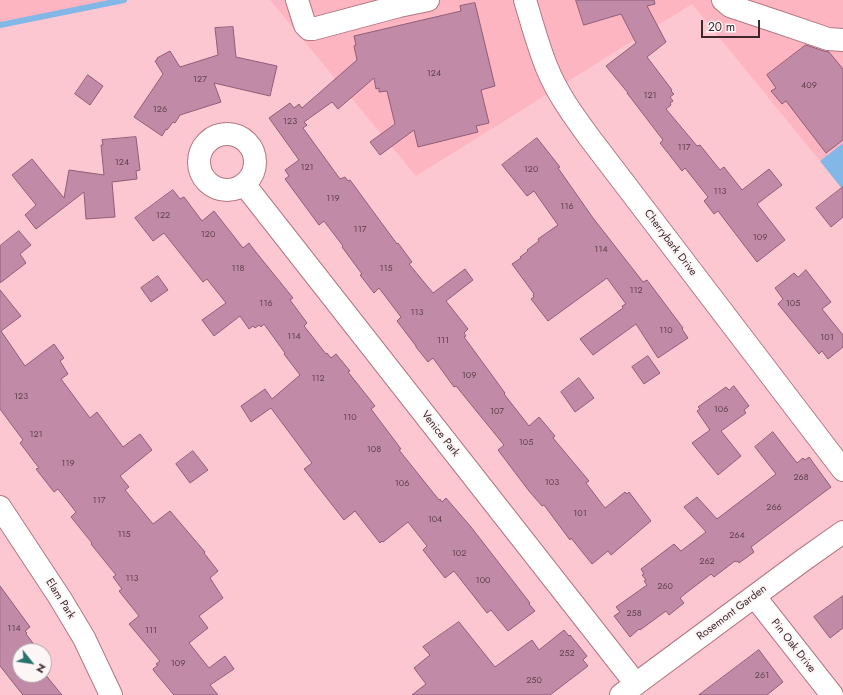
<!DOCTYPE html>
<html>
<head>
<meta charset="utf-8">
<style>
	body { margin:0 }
	#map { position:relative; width:843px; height:695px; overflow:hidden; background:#fcc7d0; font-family:Jost,sans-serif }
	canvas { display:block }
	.north { position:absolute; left:12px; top:643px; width:40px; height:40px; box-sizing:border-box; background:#fdf6f7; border:1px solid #b1a3a5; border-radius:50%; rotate:120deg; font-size:11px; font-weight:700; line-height:16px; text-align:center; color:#3f262b }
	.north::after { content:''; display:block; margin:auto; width:14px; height:18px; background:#2a736d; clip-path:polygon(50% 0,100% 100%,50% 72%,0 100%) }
	.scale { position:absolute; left:701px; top:20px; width:59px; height:18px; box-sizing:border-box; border:2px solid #3f262b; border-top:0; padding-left:5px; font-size:12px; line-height:14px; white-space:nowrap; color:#3f262b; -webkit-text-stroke:3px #fdf6f7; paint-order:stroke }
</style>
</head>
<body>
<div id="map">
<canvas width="843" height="695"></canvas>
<div class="north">N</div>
<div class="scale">20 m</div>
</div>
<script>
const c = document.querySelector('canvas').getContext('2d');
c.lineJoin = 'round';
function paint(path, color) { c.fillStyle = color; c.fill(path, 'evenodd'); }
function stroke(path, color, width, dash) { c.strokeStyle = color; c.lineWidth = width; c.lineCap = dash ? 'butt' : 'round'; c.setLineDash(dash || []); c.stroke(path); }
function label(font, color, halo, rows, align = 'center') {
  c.font = font + ' Jost,sans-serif'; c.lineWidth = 4; c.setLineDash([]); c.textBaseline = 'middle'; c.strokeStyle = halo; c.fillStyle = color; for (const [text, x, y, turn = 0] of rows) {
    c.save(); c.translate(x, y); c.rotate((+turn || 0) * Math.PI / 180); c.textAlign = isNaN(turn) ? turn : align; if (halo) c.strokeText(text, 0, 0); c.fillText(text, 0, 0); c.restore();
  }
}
paint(new Path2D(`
	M0,0H124L0,25Z
	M270,0H843V143L820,161L692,4L416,176Z`), '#fdb5c2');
paint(new Path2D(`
	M843,143V190L820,161Z`), '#82b7e7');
stroke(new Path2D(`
	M0,25L124,0`), '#82b7e7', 6);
const building = new Path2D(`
	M576,0H654L655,4L647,6L666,42L647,57L672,90L671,91L674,94L670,97L673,101L670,103L671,105L666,109L697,146L700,145L720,170L724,167L742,190L769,169L770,170L782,185L757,204L785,240L757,262L718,211L714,214L704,201L708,197L685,168L682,171L668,153L660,143L663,140L627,93H628L606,66L636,43L621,14L584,25Z
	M475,3L495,86L481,90L489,123L476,126L478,132L418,147L414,130L380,155L370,142L395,124L387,91L379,92V88L376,89L374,78L338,109L332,102L304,122L307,125L303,128L340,179L345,177L348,181L350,180L397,244L398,243L412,262L409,264L433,293L465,269L473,280L446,301L468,329L464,333L466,336L464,337L505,393L504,394L529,426L539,417L555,436L553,438L589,481L586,483L605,508L625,492L627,494L629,492L651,521L611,555L608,551L592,564L571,538L570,540L544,505L542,506L529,491L498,450L504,445L456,386L454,387L433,358L428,362L416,347V346L397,321L401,317L379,288L374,293L360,275L362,274L342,247L343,246L324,221L319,225L285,179L289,176L285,170L299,160L269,118L290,103L294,108L299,104L302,108L357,60L354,46L356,45L354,36L461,11L460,6Z
	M233,27L236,57L277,66L270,96L214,83L221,102L180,115L175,123L173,122L167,130L166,129L162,136L134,117L163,74L155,61L157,60V58L170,51L180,67L218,55L215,28Z
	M806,45L824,51L829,52L843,69V140L826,153L786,101L782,104L771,91L776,88L767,75Z
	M88,75L103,86L90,105L75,94Z
	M136,137L140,170L136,171L137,179L112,182L115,217L86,219L84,192L36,229L25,215L36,205L12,175L32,159L64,198L69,170L104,175L101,145H103L102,140Z
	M537,138L560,167L558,168L593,218L643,282L647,280L683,328L682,329L688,338L658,358L636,324L593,355L580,339L623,308L622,306L626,304L607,278L548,321L531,299L534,297L533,295L534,294L512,264L521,258L520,257L528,251L527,250L539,241L538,239L558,225L534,191L527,196L502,165Z
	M843,187V217L831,227L816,208Z
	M173,190L180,199L184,197L202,221L214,211L243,248L249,243L255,251L293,298L290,300L307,323L304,326L326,354L327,353L331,358L336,354L350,371L348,372L375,406L371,409L401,449L399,450L439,500L440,499L442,502L446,498L471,527L530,603L529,604L535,611L508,631L491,610L487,613L454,571L445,578L423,550L427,546L408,522L383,542L382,541L380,543L355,511L344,520L304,469L312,463L271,408L251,422L241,406L265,389L272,399L300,375L284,354L285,353L264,324L261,327L259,325L255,328L253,326L249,329L240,316L214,336L202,320L226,303L207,279L203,282L164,233L153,241L135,218Z
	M19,231L31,245L20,254L26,263L0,283V246Z
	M806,270L831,302L822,309L843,335V347L828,359L822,351L819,354L778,304L783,299L775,288L794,273L798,277Z
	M158,276L168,290L151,302L141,288Z
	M0,290L21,316L1,331L25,366L54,344L64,358L60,361L68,374L61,379L90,418L97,412L123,447L140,434L152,450L120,476L129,487L125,490L153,524L170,511L205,552L204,553L218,571L210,578L223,598L199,616L208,628L189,643L209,668L225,656L234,669L210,685L218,695H174L154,671L153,669L158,665L156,664L160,661L129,624L139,616L119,591L122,589L113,577L116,575L91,544L92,543L71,517L76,512L58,489L54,492L36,469L39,468L20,443L23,440L0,409Z
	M648,356L660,373L644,384L632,367Z
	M579,378L594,398L575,412L561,392Z
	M734,386L749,406L744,410L746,413L721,431L741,456L718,475L692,443L710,430L697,411L700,409L698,407L726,387L729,390Z
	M773,432L797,463L803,458L805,460L809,457L831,487L751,547L754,552L739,563L738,561L736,562L735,561L714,577L711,574L686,593L680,598L684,603L669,615L666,611L640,630L639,629L630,637L614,616L620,612L616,607L647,585L644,581L646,580L642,575L644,574L641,569L674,544L681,551L706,532L684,507L697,497L717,519L776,474L755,447Z
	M193,451L208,470L190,483L176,464Z
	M0,586L30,627L25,631L27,633L26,634L39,651H20V675H44V673L62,695H23L0,666Z
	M843,596V628L830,638L814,617Z
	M459,622L495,667L532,640L539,650L564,630L569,636L570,635L587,656L583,660L588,666L550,695H412L426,684L414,668L430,655L423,647Z
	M759,650L783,682L767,695H699Z`);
paint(building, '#c18ba7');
stroke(building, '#905d77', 1);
const minor = new Path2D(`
	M297,0L305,25L309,29H313L399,6
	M397,0L399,6L428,0
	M525,0C532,23 538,46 547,68C557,93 573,115 589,137L843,470
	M723,0L730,6L775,21L828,39L843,40
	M199 162a28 28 0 1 1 56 0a28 28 0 1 1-56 0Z
	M244,184L636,684
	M0,507L60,598L84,638L111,695
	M755,597L832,695
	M621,695L802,561L843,532`);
stroke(minor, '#b27782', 24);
stroke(minor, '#fff', 22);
label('9px', '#603f4a', null, [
	["124",434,74],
	["127",200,80],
	["409",809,86],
	["121",650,96],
	["126",160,110],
	["123",290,122],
	["117",684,148],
	["124",122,163],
	["121",307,168],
	["120",531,170],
	["113",720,192],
	["119",333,199],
	["116",567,207],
	["122",163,216],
	["117",360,230],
	["120",208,235],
	["109",760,238],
	["114",601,250],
	["118",238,269],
	["115",386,269],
	["112",636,291],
	["116",266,304],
	["105",793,304],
	["113",417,313],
	["110",666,331],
	["114",294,337],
	["101",827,338],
	["111",443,341],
	["109",469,376],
	["112",318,379],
	["123",21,397],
	["106",721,410],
	["107",497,412],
	["110",350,418],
	["121",36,435],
	["105",526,443],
	["108",374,450],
	["119",68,464],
	["268",801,478],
	["103",552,483],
	["106",402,484],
	["117",99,501],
	["266",774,508],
	["101",580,514],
	["104",435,520],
	["115",124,535],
	["264",737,536],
	["102",459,554],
	["262",707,562],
	["113",132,579],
	["100",483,581],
	["260",665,587],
	["258",634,614],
	["114",14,629],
	["111",151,631],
	["252",567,654],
	["109",178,664],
	["261",762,676],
	["250",534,681]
]);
label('11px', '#3f262b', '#fdf6f7', [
	["Cherrybark Drive",670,243,53],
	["Venice Park",440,434,52],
	["Elam Park",60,599,58],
	["Rosemont Garden",732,613,-37],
	["Pin Oak Drive",793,646,52]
]);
</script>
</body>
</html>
